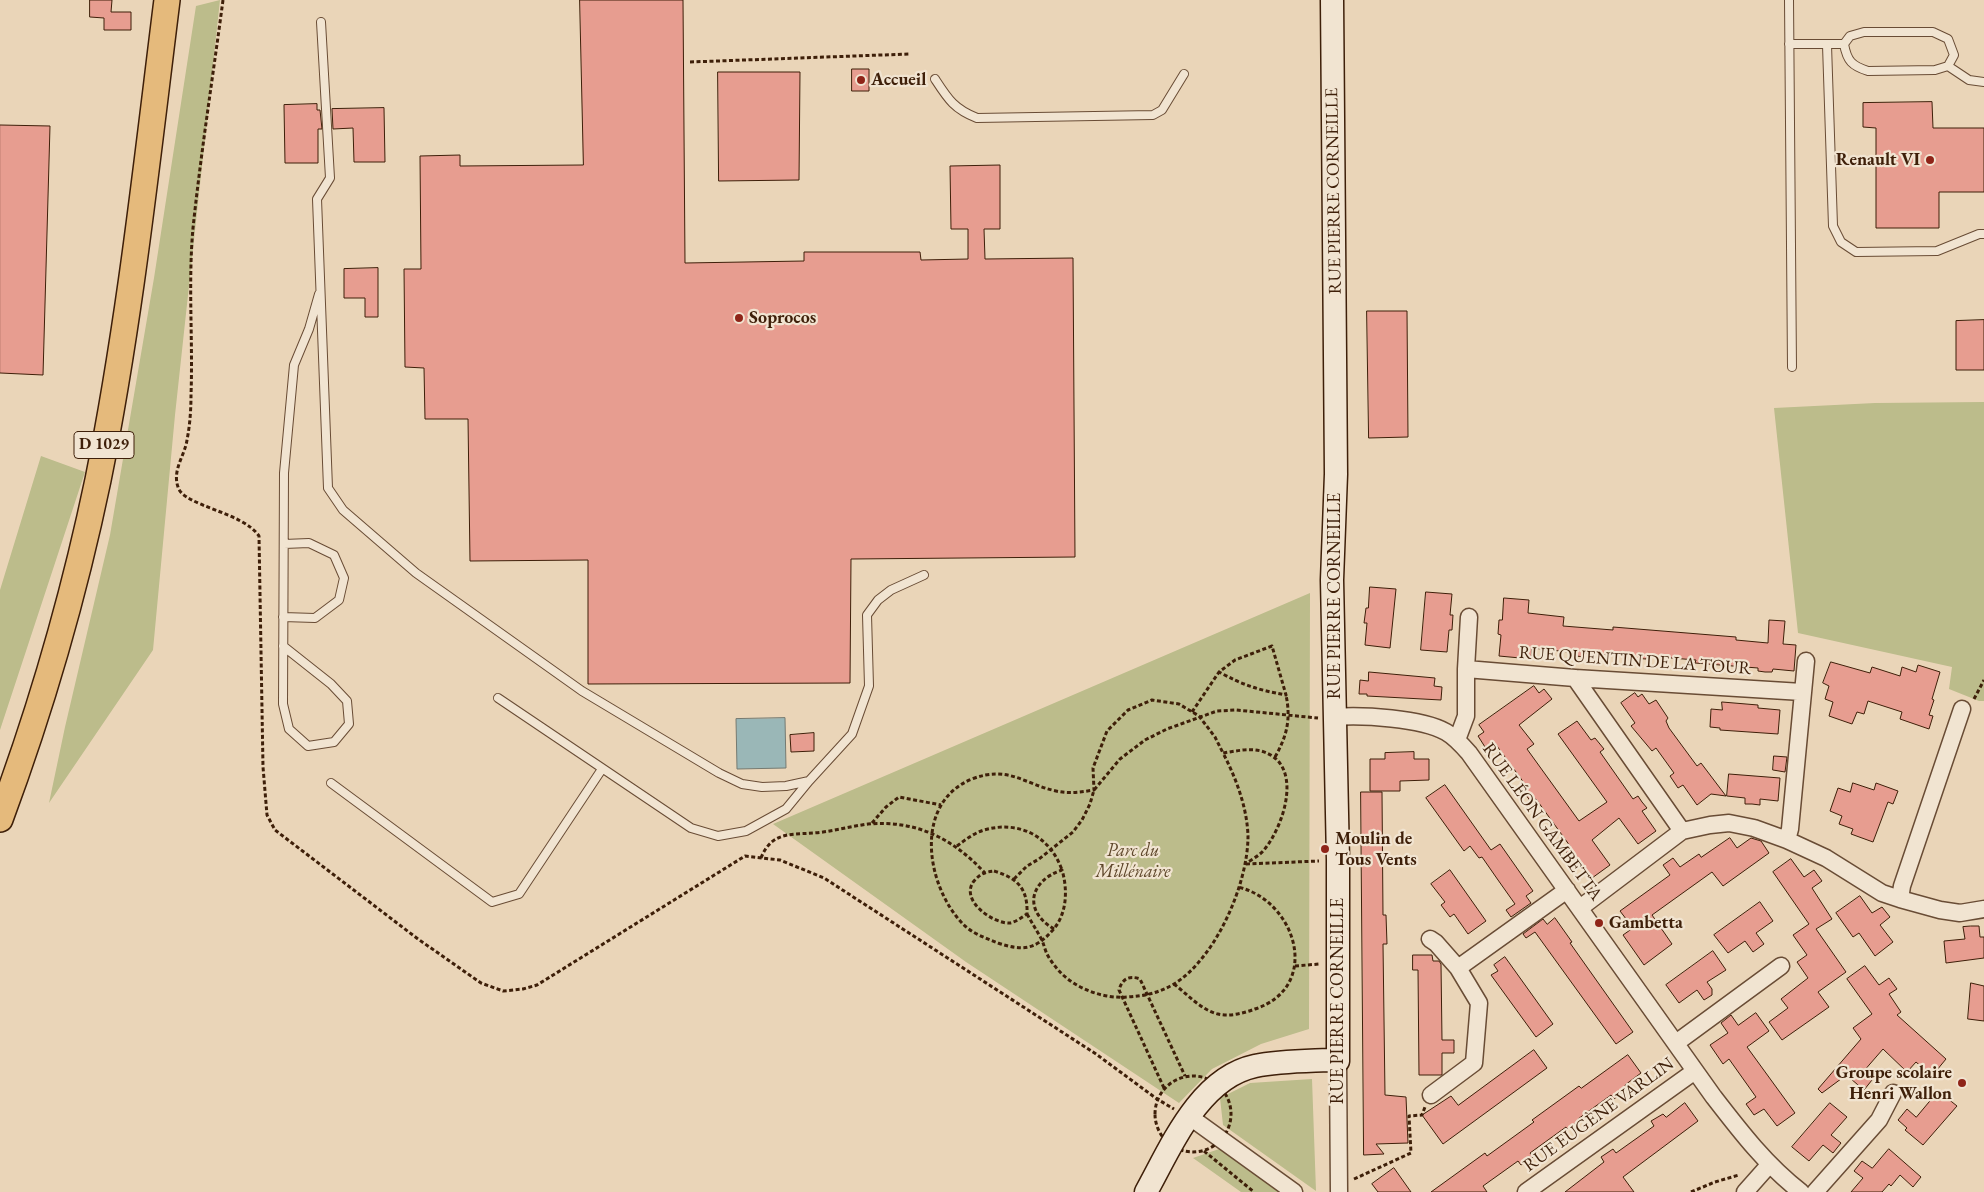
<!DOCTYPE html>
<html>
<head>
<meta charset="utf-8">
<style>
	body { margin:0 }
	canvas { display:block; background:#ead5b8 }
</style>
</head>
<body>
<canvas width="1984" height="1192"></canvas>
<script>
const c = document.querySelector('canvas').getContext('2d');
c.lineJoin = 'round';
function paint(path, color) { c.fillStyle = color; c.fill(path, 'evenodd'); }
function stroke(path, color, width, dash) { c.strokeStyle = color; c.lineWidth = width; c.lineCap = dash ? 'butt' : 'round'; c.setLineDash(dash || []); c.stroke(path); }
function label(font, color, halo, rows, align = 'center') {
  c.font = font + ' "EB Garamond",serif'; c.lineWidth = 4.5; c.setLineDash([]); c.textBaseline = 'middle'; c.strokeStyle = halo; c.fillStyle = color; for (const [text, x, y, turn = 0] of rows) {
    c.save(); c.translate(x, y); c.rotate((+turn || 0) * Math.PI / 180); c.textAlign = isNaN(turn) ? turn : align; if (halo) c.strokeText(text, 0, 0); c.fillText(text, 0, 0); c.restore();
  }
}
paint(new Path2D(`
	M220,0L175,415L153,650L49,803L65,727L110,535L154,278L196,6Z
	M1984,402V701H1979L1949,689L1952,667L1798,633L1774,408L1875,403Z
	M41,456L85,472L0,730V590Z
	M1310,593L1309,1029L1261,1044L1212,1069L1179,1103L966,962L773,824Z
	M1312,1079L1316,1191L1223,1125L1220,1098L1250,1083Z
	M1222,1148L1282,1192H1241L1193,1158Z`), '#bcbc8b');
const water = new Path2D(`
	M785,718L786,768L737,769L736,719Z`);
paint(water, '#9ab7b7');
stroke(water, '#757a71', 1);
const building = new Path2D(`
	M90,0H112L111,12H131V30H104V18L90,17Z
	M580,0H683L685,263L804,261V252H920L921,260L968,259V229H951L950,166L1000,165V229H984L985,259L1073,258L1075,557L851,559L850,683L588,684V560L470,561L468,419H425L424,368L405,367L404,269H421L420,156L460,155V166L583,165Z
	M852,69H869V91H852Z
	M718,72H800L799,180L719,181Z
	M1932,102L1933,128H1984V192H1939V228H1876V128L1863,127V103Z
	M317,104V110H320L322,129H318V163H285L284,105Z
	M384,108L385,162H354L353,128L333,129L332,109Z
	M0,125L50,126L43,375L0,373Z
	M378,268V317H365V298H344V269Z
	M1367,311H1407L1408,437L1369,438Z
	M1984,320V370H1956V321Z
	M1370,587L1396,589L1390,648L1365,645L1367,623H1364L1366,608H1368Z
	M1426,592L1452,594L1450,615H1453L1452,630H1449L1447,652L1421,650Z
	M1504,598L1529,600L1528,613L1564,617L1563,626L1613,630V627L1736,637V640L1768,643L1769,620L1785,621L1783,644L1796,645L1794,671L1773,669L1772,672H1765L1758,671V668L1695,663L1696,660L1647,656L1646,659L1632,658L1633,655L1608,653V655L1584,653V657L1569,655V652L1532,648L1531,659L1499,656L1501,635L1498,634L1499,620H1502Z
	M1831,662L1870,673L1872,667L1900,676L1902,667L1916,672L1918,665L1940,672L1932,699L1934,700L1929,715L1933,716L1929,729L1900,719L1902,712L1868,701L1864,714L1857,712L1852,724L1829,716L1833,702L1825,699L1829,686L1823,683Z
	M1369,672L1435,678L1434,686L1442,687L1441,700L1367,696V694H1359L1360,680L1368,681Z
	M1534,686L1539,693L1544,689L1552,699L1519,725L1534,744L1527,749L1579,821L1607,802L1558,734L1577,721L1591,740L1595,738L1604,749L1600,752L1633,799L1638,796L1642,802L1647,808L1642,811L1656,831L1638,844L1619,818L1592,840L1610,865L1592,878L1578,858L1573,861L1569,856L1565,850L1570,846L1536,799L1531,802L1523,791L1527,787L1494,742L1485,747L1478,736L1484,732L1479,725Z
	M1635,693L1638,697L1642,694L1649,704L1656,700L1668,718L1666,721L1669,728L1697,766L1701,763L1726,796L1711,794L1697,805L1683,785L1678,788L1670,776L1674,773L1656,748L1652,751L1631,726L1635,723L1621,703Z
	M1722,702L1758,705V708L1780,710L1778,734L1720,730V728L1710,727L1711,709L1722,710Z
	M814,733V751L791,752L790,735Z
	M1414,752V759H1429V780L1400,781V791H1370V759H1385V753Z
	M1774,756L1787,757L1785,772L1773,770Z
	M1729,774L1780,778L1778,801L1760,799V805L1752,804H1745V798L1727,796Z
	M1853,783L1874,790L1876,783L1898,791L1893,804L1888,802L1873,842L1851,834L1853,829L1839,824L1842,816L1830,811L1838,788L1850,792Z
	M1445,785L1491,850L1500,844L1533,891L1526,896L1531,903L1511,917L1506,910L1515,904L1498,880L1482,857L1479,858L1470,846L1464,851L1426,798Z
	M1361,792H1382L1383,915H1386L1387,944H1383L1385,1095L1406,1097L1408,1143L1376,1144L1384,1154L1364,1155Z
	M1730,838L1737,848L1751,838L1761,841L1769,853L1723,886L1712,872L1652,915L1672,944L1644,965L1623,935L1633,928L1620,911L1670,875L1663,865L1673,858L1680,867L1699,854L1701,857Z
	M1791,859L1804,877L1814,870L1822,881L1812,888L1832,919L1816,929L1846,972L1818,992L1829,1007L1782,1040L1769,1022L1788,1008L1781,999L1808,978L1797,962L1807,955L1793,935L1809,924L1773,872Z
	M1450,870L1486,921L1468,934L1454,914L1450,917L1441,905L1445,902L1431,884Z
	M1860,896L1872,913L1882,907L1890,917L1880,925L1893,942L1875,956L1859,933L1853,937L1836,913Z
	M1760,902L1773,921L1756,933L1764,944L1753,952L1745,941L1728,953L1714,935Z
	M1555,918L1572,942L1570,943L1633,1032L1616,1044L1535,932L1526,938L1523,934L1543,919L1547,924Z
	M1971,926H1979L1980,937H1984V958L1946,963L1944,941L1965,939L1963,927Z
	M1713,951L1726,970L1707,982L1712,989V995L1704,1000L1697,990L1679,1003L1666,985Z
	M1413,955H1432L1433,961H1439L1441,964L1442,1040H1454V1053H1442V1075H1419L1418,970H1413Z
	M1505,957L1553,1024L1536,1037L1491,975L1498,971L1494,965Z
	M1865,966L1879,985L1889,978L1897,989L1889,994L1901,1012L1897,1015L1946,1059L1932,1076L1916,1062L1907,1072L1883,1049L1863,1072L1872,1080L1864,1090L1851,1079L1852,1077L1849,1073L1822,1093L1818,1089L1861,1039L1853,1028L1872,1014L1847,979Z
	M1971,983L1984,986V1021L1968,1019Z
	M1756,1013L1769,1031L1747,1047L1795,1113L1777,1126L1764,1109L1754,1115L1746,1104L1756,1097L1729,1059L1723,1064L1710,1045L1728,1033L1721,1023L1731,1015L1738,1025Z
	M1534,1050L1547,1068L1443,1144L1422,1115L1451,1096L1458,1105Z
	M1628,1055L1641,1073L1625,1085L1627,1089L1614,1099L1611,1095L1578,1119L1579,1121L1567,1129L1566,1127L1530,1153L1533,1157L1521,1165L1518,1161L1483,1186L1487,1192H1431L1485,1153L1487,1156L1534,1122L1532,1120L1579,1086L1581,1088Z
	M1937,1093L1946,1100L1947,1098L1957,1106L1923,1145L1905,1130L1907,1128L1898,1120L1907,1109L1916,1117Z
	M1685,1103L1698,1121L1623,1177L1634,1192H1565L1604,1162L1601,1157L1613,1149L1616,1153L1654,1126L1651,1121L1663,1114L1666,1117Z
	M1830,1103L1847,1117L1831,1135L1841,1143L1833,1153L1823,1145L1809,1161L1792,1147Z
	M1889,1149L1921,1177L1913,1187L1900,1175L1891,1186L1889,1184L1882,1192H1851L1863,1178L1854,1171L1862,1161L1872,1168Z
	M1394,1168L1411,1192H1378L1372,1184Z`);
paint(building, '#e79d90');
stroke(building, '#3e1f09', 1);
const lane = new Path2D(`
	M1789,0L1792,367
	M321,22L330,178L317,199L328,488L343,510L416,573L582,691L719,773L742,784L762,787L786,786L809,781L852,734L869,686L867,615L878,600L891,590L924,575
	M1864,32H1933L1948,39L1954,55L1948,66L1935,70L1868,71C1852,66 1847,61 1844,44L1850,36Z
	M1789,44H1844
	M1827,45L1833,226L1841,242L1856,252L1937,251L1979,234H1984
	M1948,66L1969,80L1984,82
	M935,79C948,99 954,109 977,118L1153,115L1162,110L1184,74
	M283,617L315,618L339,600L344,578L334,555L309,543L284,544
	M283,646L331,684L347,701L349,724L334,742L308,746L289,729L283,704L284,473L294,365L309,329L319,294
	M498,698L691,828L718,836L746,831L786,809L809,781
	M331,783L492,902L519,894L602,769`);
const street = new Path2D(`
	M1466,669L1575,678L1802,692
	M1575,678L1682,831
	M1334,717C1363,715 1421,718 1446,732C1455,737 1462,745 1469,753L1713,1096C1740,1131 1766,1165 1801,1192
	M1457,740L1466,716V669L1469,617
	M1787,840L1790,829L1806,661
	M1900,899L1902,886L1962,709
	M1580,908L1682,831L1710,825L1729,823L1754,828L1787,840L1826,858L1882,893L1900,899L1940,910L1960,913L1984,909
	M1430,939L1436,943L1458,968
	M1676,1043L1781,966
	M1338,1061L1339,1192
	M1431,1095L1474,1063L1479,1003L1458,968L1567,890
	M1190,1117L1294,1192
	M1526,1192L1695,1071
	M1745,1192L1769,1165
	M1815,1192L1879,1120L1893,1093`);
const secondary = new Path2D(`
	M1146,1192C1171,1147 1199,1078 1255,1066C1278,1061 1304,1061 1328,1060L1338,1061V860L1332,580L1336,474L1332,0`);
const primary = new Path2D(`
	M0,819C41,709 74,595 98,480C130,321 147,160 167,0`);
stroke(lane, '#694c35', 10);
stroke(street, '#694c35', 19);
stroke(secondary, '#3e1f09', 25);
stroke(primary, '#3e1f09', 28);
stroke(new Path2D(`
	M223,0C213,76 201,152 193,228C188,283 193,340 191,395C191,409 190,425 187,440C185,455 172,470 178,487C183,506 243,512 259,536L263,767L267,815L275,830L418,939L481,983L503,991L523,989L537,985L745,856L780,860L824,878L1096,1054L1157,1099L1174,1109
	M690,62L909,54
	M1974,699L1984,680
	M1192,712L1219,672L1235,660L1272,646L1286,695C1258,690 1243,685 1219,672
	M1275,757C1287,736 1291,719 1286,695
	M872,823L886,807L899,797L941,805
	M957,846C965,840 974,833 984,830C1019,820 1050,836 1062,870
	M761,858C773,828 796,836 823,832C838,830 853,826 868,824C916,820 952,838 984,872
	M1246,864L1319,861
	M994,871C1017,878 1028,888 1027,914C1022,917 1016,922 1010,923C993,924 959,900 974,881C980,874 985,872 994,871Z
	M1014,879L1027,866L1039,859L1073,832L1082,820L1090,804L1094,790L1120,759L1145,740L1167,729L1217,711L1236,710L1318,718
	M1027,914C1032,923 1037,931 1042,940C1044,945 1045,950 1047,954C1050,960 1056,968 1061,973C1077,989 1104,999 1127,997C1144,996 1159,993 1174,984C1216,958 1248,884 1248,836C1247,807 1236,778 1223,753C1236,751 1249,748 1261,751C1305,763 1284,826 1264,850C1259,856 1251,860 1245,864
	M1054,929C1023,911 1029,881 1062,870C1068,890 1067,915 1052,931C1035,950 1022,951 998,943C985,938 971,933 962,923C926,885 913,803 972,779C1008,765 1024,784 1056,791C1069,794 1081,792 1094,790L1093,768L1107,731L1128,710L1152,700L1179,704L1199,716L1215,737L1223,753
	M1295,966L1319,964
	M1174,984C1187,994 1201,1010 1218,1014C1230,1017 1244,1013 1255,1009C1322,987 1297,901 1238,887
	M1155 1114a38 38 0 1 1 76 0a38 38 0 1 1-76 0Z
	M1164,1088L1119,990C1122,979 1129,975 1140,979L1185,1076
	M1204,1151L1254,1192
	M1354,1179L1411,1153L1409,1116L1422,1115L1425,1107
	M1691,1192L1715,1182L1739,1175`), '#3e1f09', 3, [4, 2.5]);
stroke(lane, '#f1e4d1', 8);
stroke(street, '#f1e4d1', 16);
stroke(secondary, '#f1e4d1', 22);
stroke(primary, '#e5ba7c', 25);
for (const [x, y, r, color] of [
	[861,80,5,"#8f2418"],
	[1930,160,5,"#8f2418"],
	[739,318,5,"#8f2418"],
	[1325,849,5,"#8f2418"],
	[1599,923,5,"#8f2418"],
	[1962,1083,5,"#8f2418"]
]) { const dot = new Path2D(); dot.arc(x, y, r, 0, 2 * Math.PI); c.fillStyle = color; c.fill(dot); stroke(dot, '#f1e4d1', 2); }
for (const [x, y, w] of [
	[104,445,60]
]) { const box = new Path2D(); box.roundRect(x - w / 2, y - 13.5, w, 27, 4); c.fillStyle = '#f1e4d1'; c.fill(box); stroke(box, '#3e1f09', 1); }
label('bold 16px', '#3e1f09', null, [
	["D 1029",104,445]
]);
label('bold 18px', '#3e1f09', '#f1e4d1', [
	["Accueil",871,80],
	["Renault VI",1920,160,"right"],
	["Soprocos",749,318],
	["Moulin de",1335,839],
	["Tous Vents",1335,860],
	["Gambetta",1609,923],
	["Groupe scolaire",1952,1073,"right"],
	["Henri Wallon",1952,1094,"right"]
], 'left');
label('18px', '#3e1f09', '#f1e4d1', [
	["RUE PIERRE CORNEILLE",1334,191,-91],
	["RUE PIERRE CORNEILLE",1335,596,-90],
	["RUE QUENTIN DE LA TOUR",1635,661,4],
	["RUE LÉON GAMBETTA",1542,822,54],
	["RUE PIERRE CORNEILLE",1338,1001,-90],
	["RUE EUGÈNE VARLIN",1599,1115,-36]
]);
label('italic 18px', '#5e462a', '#f1e4d1', [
	["Parc du",1133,851],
	["Millénaire",1133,872]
]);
</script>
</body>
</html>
